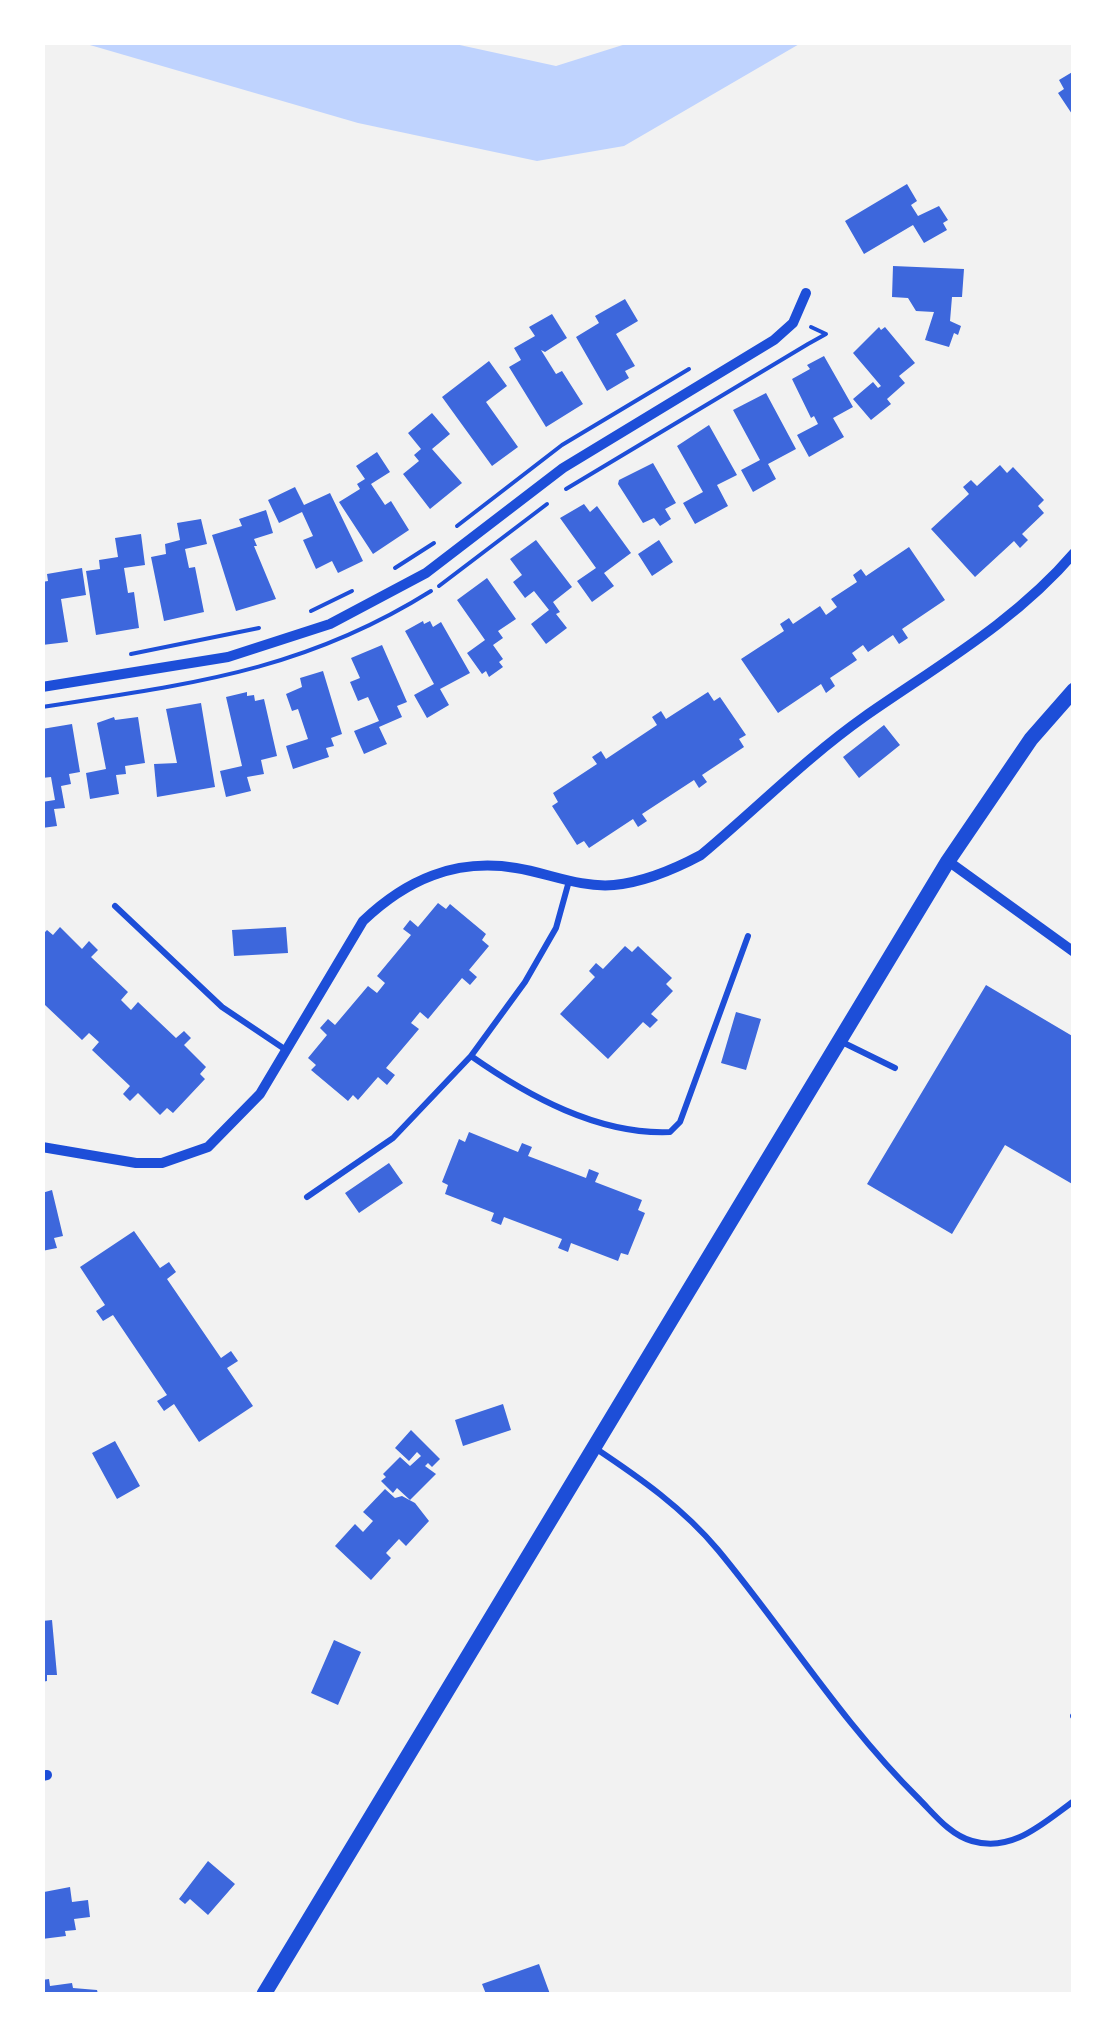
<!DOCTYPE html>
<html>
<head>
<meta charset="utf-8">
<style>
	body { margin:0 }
	#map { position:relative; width:1116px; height:2037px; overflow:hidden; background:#f2f2f2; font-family:"PT Sans Narrow",sans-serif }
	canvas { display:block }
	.frame { position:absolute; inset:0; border:45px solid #fff; pointer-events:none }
</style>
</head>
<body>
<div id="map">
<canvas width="1116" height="2037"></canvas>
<div class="frame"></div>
</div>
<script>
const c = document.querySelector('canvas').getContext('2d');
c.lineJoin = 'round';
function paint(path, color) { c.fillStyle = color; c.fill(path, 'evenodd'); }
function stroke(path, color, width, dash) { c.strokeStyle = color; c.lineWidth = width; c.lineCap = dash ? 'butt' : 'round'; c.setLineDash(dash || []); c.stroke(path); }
paint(new Path2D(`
	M446,42L556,66L629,43H801L624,146L537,161L358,123L83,43Z`), '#bfd3fe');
paint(new Path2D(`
	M1074,71V117L1058,93L1064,89L1059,80Z
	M907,184L917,201L911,205L918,216L939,206L948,220L943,223L947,230L924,243L913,225L864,254L845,221Z
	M893,266L964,269L962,297H952L950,321L961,326L958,335L954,333L949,347L925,340L934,312L916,311L908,298L892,297Z
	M625,299L638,321L616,334L635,366L625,371L629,378L607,391L576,337L599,323L595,316Z
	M552,314L567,338L545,352L541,350L556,374L562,371L583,404L546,427L509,367L521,360L514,348L535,336L529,327Z
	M879,327L881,330L885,327L915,363L899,376L905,383L887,399L891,404L871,420L853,399L873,382L878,388L881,386L853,353Z
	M824,356L853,407L833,418L844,437L809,457L797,435L818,424L814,416L811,418L792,379L810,369L807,365Z
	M489,361L507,386L486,402L518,447L492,466L442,397Z
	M766,393L796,449L768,464L776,479L753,492L741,470L760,460L733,410Z
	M432,413L450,434L432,449L462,483L430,509L403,474L419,461L414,455L421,449L408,433Z
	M709,425L737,475L717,485L728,506L695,524L683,503L703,492L677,446Z
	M377,452L390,472L371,484L385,505L391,501L409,530L373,554L339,502L360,489L357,484L365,479L356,466Z
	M653,463L676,503L665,509L671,519L660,526L654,518L643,523L618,484L619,480Z
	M1000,465L1007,473L1013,467L1044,500L1038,506L1044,513L1022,534L1028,540L1020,548L1014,541L975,577L931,529L969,494L963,487L971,480L977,486Z
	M295,487L304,505L330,493L363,561L338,573L332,561L316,569L303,540L313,536L302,512L279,523L268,500Z
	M584,504L590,512L597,506L631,553L604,573L614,586L592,602L577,581L596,568L560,518Z
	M266,510L273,533L254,539L257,546H254L276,599L236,611L212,535L242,526L239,519Z
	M201,519L207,544L185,549L189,568L195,567L204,612L164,621L151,557L166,554L165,544L180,540L177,523Z
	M141,534L145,565L124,568L128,593L134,592L139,628L96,635L86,571L100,569L99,560L118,557L115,538Z
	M536,540L572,587L553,602L560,612L556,614L567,628L546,644L531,624L549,610L534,591L525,598L513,582L522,575L510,559Z
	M659,540L673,562L652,576L638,554Z
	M909,547L945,600L902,629L908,638L899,644L893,635L868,652L863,645L852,653L857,660L830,678L835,686L826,693L821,684L778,713L741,659L784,631L780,624L789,618L793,624L820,606L826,615L837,607L831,599L857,582L853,575L861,569L866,576Z
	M82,568L86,595L61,599L68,642L42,645V582L48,581L47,574Z
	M487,578L516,619L498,631L503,638L493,645L503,659L499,662L503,667L489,677L486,671L482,674L467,653L485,640L457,600Z
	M423,621L424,624L430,621L433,627L441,622L470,673L440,689L449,705L427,718L414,695L434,684L405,631Z
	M382,645L407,702L397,706L402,717L379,727L387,744L364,754L354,731L379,721L368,697L358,701L350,682L360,678L351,658Z
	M323,671L342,734L331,738L334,746L326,748L329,757L293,769L286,746L308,739L298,709L292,711L286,694L302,687L300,678Z
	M247,692V696L254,695L255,701L264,699L277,756L261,760L264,774L247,777L251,791L226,797L220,771L242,766L226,697Z
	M708,692L714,701L720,697L746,735L739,739L744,747L702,775L707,782L699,788L694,780L642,814L647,821L638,827L633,819L589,848L584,841L577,845L552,806L558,802L553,793L597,764L592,757L601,751L606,759L657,725L652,717L661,711L666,719Z
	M201,703L215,787L157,797L154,764L177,763L166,709Z
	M114,717L115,720L138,717L145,763L125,766L126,774L116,775L119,794L90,799L86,773L106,769L97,723Z
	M72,724L80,772L69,774L71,784L61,786L65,808L54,809L57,826L42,828V802L55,800L51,777L42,778V729Z
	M884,725L900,745L859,778L843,757Z
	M438,903L446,909L450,904L486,934L482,940L489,946L469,970L477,977L470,985L462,978L428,1019L420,1012L411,1023L419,1029L386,1068L395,1075L387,1085L378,1077L358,1100L353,1095L348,1101L311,1070L316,1065L308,1058L327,1035L320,1028L328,1019L335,1025L368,986L377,993L385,983L377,976L411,935L403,929L410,920L418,927Z
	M60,927L82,949L89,941L98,950L91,957L128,992L121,1000L131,1010L138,1002L176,1038L184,1031L191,1038L184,1045L206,1067L200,1074L205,1079L173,1113L167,1108L160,1115L138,1093L130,1101L123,1094L130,1086L92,1050L99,1042L89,1033L82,1040L45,1005L42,1007V935L47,930L53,935Z
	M286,927L288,953L234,956L232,930Z
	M625,946L632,952L638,946L672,978L666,984L673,991L651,1014L658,1020L650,1028L643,1022L608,1059L560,1014L595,977L589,971L596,963L603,969Z
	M986,985L1074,1037V1185L1005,1145L952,1234L867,1184Z
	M736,1012L761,1019L746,1070L721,1063Z
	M469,1132L518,1152L522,1143L532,1147L528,1156L586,1178L589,1169L599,1173L595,1182L642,1200L638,1210L645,1213L628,1255L621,1253L618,1261L571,1243L568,1252L558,1248L562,1239L504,1217L501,1225L491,1221L494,1213L445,1194L448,1185L442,1182L459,1139L465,1142Z
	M389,1163L403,1183L359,1213L345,1193Z
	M52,1190L63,1236L54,1238L57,1248L42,1251V1193Z
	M134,1231L160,1268L169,1262L176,1272L167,1279L221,1358L231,1351L238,1361L227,1368L253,1406L199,1442L174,1404L164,1411L157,1401L167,1395L113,1315L103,1321L96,1311L105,1305L80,1267Z
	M503,1404L511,1430L463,1446L455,1420Z
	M411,1430L440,1459L432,1467L428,1463L425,1466L436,1474L410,1500L397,1488L393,1493L381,1481L386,1477L383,1474L400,1457L410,1466L421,1456L417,1452L409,1461L395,1448Z
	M115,1441L140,1486L117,1499L92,1453Z
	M385,1489L395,1498L402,1496L415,1503L429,1521L406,1546L399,1539L386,1553L391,1558L371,1580L335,1546L355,1524L363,1532L373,1521L363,1512Z
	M52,1620L57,1675H47V1681L42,1682V1621Z
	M334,1640L361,1652L338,1705L311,1693Z
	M208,1861L235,1884L208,1915L190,1899L185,1904L179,1899Z
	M70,1887L72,1902L88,1900L90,1917L74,1919L76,1930L65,1931L66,1936L42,1939L44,1892Z
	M539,1964L550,1994H486L482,1984Z
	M49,1979L50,1986L72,1983L73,1988L97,1990L98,1994H42V1980Z`), '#3d67dc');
stroke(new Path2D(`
	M566,489L808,344L826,334L811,327
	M457,526L562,445L689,369
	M395,568L434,543
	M439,586L547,504
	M311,611L352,591
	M131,654L259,628
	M42,707C188,684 302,672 431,591`), '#1d4ed8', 4);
stroke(new Path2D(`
	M569,881L556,928L525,982L471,1056C528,1096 598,1135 670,1132L680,1122L748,936
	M115,906L222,1007L286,1050
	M842,1042L895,1068
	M307,1197L393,1138L471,1056
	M595,1448C640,1478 683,1508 718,1550C786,1632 842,1723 919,1799C934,1814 950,1835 972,1841C1013,1853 1043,1823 1074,1801
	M1073,1716H1074`), '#1d4ed8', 6);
stroke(new Path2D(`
	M42,687L228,657L330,624L426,573L563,468L774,340L793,323L806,293
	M948,861L1074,952
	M42,1147L136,1163H162L208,1147L260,1094L363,921C406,880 455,858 516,868C548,873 580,888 614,885C645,882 673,870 701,855C755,810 806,758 864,717C937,666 1015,622 1074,553
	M42,1776L47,1775`), '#1d4ed8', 10);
stroke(new Path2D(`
	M264,1994L948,861L1031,739L1074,690`), '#1d4ed8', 15);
</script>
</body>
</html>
